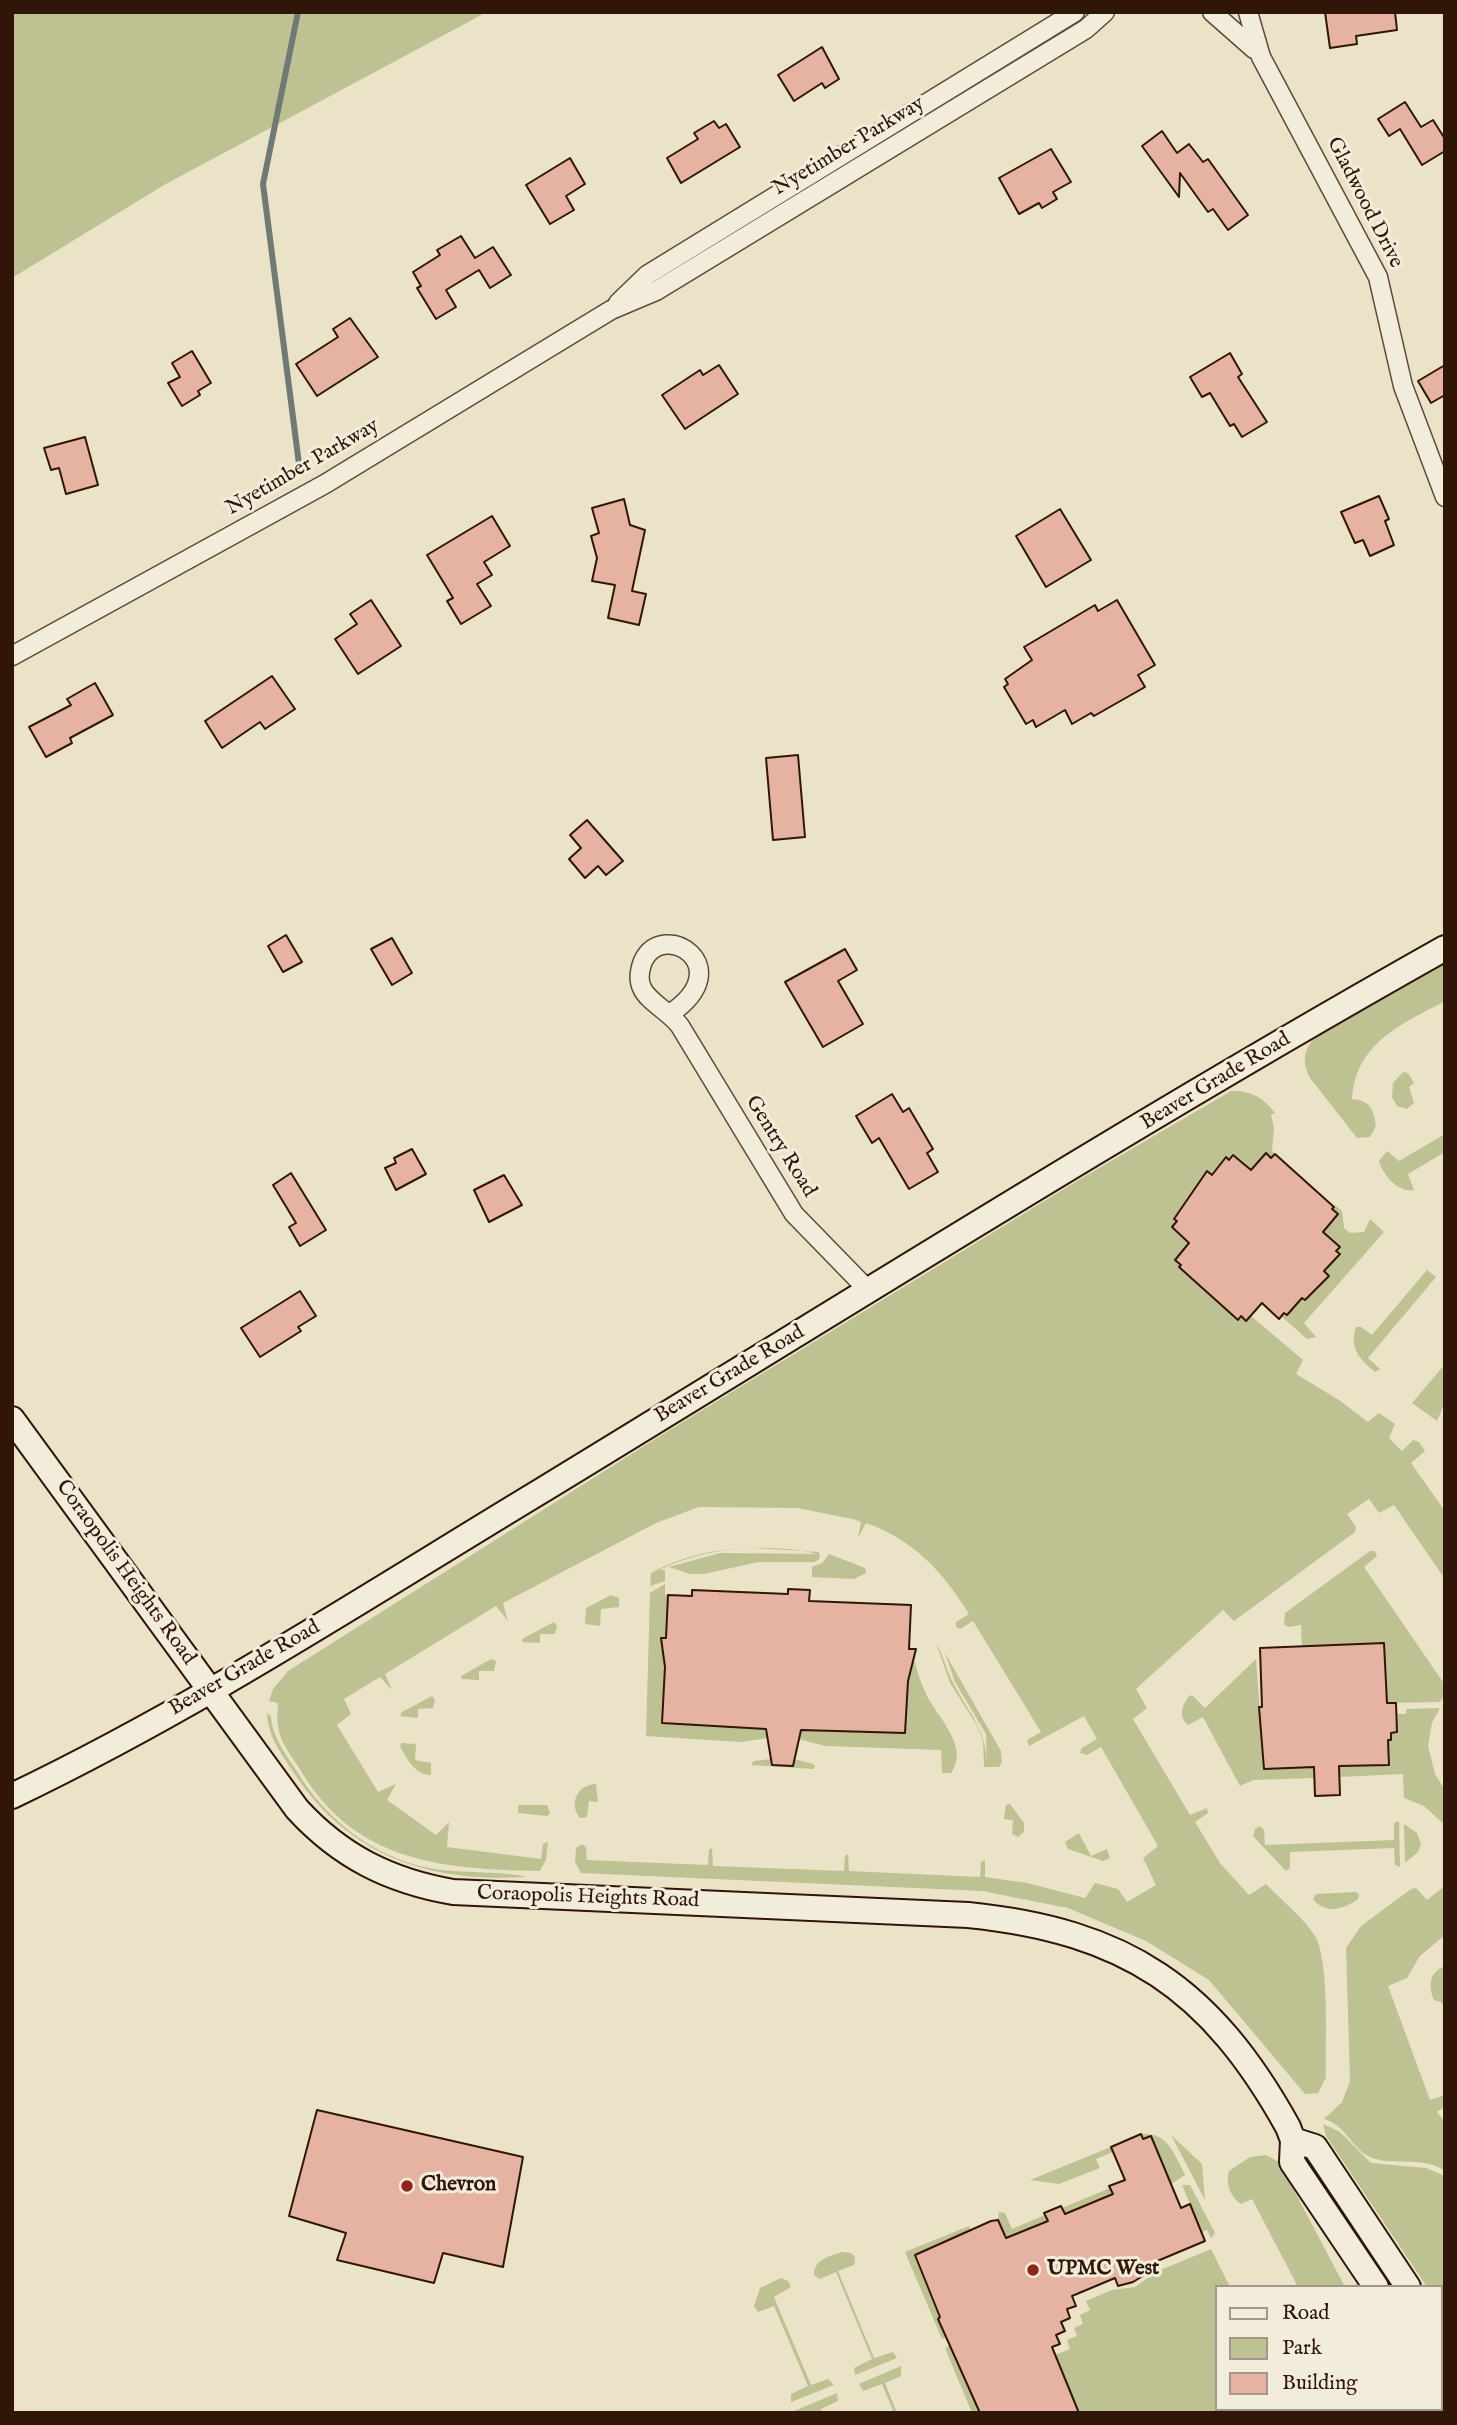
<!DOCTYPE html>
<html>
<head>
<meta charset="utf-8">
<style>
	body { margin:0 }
	#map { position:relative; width:1457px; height:2425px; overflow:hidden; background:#ebe3c7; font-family:"IM FELL English",serif }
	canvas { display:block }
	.frame { position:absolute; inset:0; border:14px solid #301609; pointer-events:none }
	.legend { position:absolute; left:1215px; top:2285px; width:228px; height:126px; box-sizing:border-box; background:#f2eddb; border:2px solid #a49787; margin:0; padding:9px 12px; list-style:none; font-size:21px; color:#301609 }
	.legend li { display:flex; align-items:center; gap:14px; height:35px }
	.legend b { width:35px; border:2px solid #a49787 }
</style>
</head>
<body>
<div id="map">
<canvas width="1457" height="2425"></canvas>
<div class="frame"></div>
<ul class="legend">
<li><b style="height:9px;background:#f2eddb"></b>Road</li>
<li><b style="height:19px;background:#bec191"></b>Park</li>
<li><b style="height:19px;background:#e6b3a2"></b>Building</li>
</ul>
</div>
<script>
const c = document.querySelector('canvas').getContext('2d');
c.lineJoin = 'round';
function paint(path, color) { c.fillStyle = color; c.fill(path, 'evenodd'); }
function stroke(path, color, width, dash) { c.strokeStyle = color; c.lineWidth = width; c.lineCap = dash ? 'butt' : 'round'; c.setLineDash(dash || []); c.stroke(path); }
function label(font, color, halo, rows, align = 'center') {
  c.font = font + ' "IM FELL English",serif'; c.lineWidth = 6; c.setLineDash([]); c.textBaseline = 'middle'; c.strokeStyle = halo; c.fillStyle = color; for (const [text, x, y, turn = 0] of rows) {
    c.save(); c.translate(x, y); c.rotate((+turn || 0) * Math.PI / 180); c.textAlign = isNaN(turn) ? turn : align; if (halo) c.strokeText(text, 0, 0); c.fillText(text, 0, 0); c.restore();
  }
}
paint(new Path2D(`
	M12,12H487L164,185L12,278Z
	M1445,963V1001C1400,1025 1356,1043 1352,1099C1370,1101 1373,1107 1376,1126L1370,1137L1357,1138L1310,1078C1303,1064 1302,1050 1315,1038Z
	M1403,1072L1408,1073L1414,1083L1409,1087L1414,1103L1407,1109L1397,1106L1392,1097L1393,1083Z
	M1231,1091C1251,1090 1264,1098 1275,1113L1271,1115L1274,1128L1272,1151L1275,1154L1271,1158L1265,1153L1251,1170L1233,1156L1229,1160L1226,1157L1214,1177L1207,1172L1194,1201L1187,1196L1192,1203L1174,1218L1177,1221L1172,1227L1189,1243L1175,1259L1181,1265L1178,1269L1183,1267L1197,1279L1196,1284L1200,1281L1221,1299L1218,1303L1223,1301L1237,1320L1241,1316L1247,1321L1251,1316L1303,1360L1296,1374L1339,1400L1368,1422L1379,1413L1395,1424L1389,1438L1402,1451L1413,1440L1419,1442L1425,1451L1411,1463L1445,1511V1579L1394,1505L1379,1513L1369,1499L1347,1514L1356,1527L1355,1532L1234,1621L1223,1610L1136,1689L1147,1708L1133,1719L1190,1815L1207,1808L1208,1813L1195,1822L1220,1863L1249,1895L1266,1884C1281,1900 1303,1917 1315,1936C1330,1962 1325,2045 1326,2077L1318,2093L1305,2094L1209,1980L1146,1941L1068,1908L982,1891L581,1873L575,1862L576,1848L582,1844L586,1847L587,1860L708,1865L709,1850L712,1848L713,1866L844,1871L845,1856L848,1854L849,1871L980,1877L981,1862L985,1860V1877L1027,1883L1085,1898L1095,1883L1118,1889L1127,1902L1156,1885L1143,1858L1158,1846L1101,1747L1087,1755L1080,1753L1082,1748L1097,1739L1084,1716L1029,1746L1027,1740L1041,1732L973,1621L960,1629L956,1627V1622L969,1614C943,1572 914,1540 866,1523L858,1538L861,1522L853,1519L797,1508L699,1507L656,1523L503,1603L508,1621L496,1606L385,1674L392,1690L380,1677L344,1699L351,1714L337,1725L378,1792L396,1784L387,1800L436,1835L449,1822L447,1847L541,1859L543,1844L548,1842L546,1860L540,1871C443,1869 356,1863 301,1771C283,1742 275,1738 278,1703L269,1701L273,1689L288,1671L660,1436L1082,1178Z
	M1445,1134V1152L1408,1174L1414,1190C1398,1193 1383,1175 1379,1161L1387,1151L1399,1161Z
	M1335,1205L1342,1211L1344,1228L1350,1233L1364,1232L1370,1219L1384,1232L1304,1323L1316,1337L1307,1339L1281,1316L1284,1313L1288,1315L1286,1310L1299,1295L1307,1301L1301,1293L1329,1275L1322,1269L1340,1247L1323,1232Z
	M1427,1270L1436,1277L1368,1358L1380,1369L1375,1372C1360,1359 1349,1349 1356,1327H1361L1372,1335Z
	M1445,1364V1402L1437,1421L1412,1403Z
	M754,1548L819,1552L820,1558L815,1562H758L704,1574H690L669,1567L720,1553L818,1554C767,1542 706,1547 659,1570H665V1581L650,1586L651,1573C684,1555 717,1549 754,1548Z
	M1370,1551H1375L1377,1556L1364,1567L1445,1685V1696L1439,1702L1387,1703L1384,1644L1302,1647L1301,1625L1288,1627L1284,1624L1285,1613Z
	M829,1554L865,1568L866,1573L854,1579L812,1577V1567L822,1563Z
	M665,1584V1594L668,1595L666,1638H661L665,1667L662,1723L764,1729L768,1738L741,1742L646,1736L650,1593Z
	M611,1595L619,1598V1607L601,1609L600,1626L585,1624L586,1608Z
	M554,1622L557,1626L555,1634H540V1643L522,1642V1639Z
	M936,1643C944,1656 946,1671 954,1684C970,1716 986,1727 987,1766L986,1734L955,1682L945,1653L1001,1751L1002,1762L999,1767H984L983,1741L978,1727L950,1683Z
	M491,1659L496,1661L494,1671H479V1680L461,1679V1676Z
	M914,1659C917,1671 921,1684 927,1696C938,1718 970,1747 951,1773H942L941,1750L826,1746L798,1739L802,1730L810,1729L905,1733L908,1681Z
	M1256,1659L1264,1769L1313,1767L1314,1778L1253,1780L1240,1786L1203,1717L1188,1725C1178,1716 1182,1707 1188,1697L1192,1695L1205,1708Z
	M432,1696L435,1700L433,1708L418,1709V1718L400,1716L402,1712Z
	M1440,1708L1432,1723L1428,1746L1435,1774L1445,1790V1825L1424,1806L1404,1798L1403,1774L1339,1777V1766L1389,1765L1388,1740L1391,1733L1397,1732L1396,1714H1406V1709Z
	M267,1713L271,1716C272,1738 287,1755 298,1773C329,1824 381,1862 441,1870C469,1873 500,1871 527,1877C429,1883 347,1856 292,1770C280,1752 268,1736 267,1713Z
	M402,1743L416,1744L415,1760L431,1763V1775C415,1775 407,1759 400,1746Z
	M771,1759V1765L793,1766L794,1759L813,1764L815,1767L813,1769L751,1765L754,1761Z
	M596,1784L598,1802L589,1801L587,1817L580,1818C568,1804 578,1784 596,1784Z
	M1010,1804L1024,1823V1832L1018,1837L1012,1834L1013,1820L1004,1819L1006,1805Z
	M518,1805H547L550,1813L547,1816L518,1813Z
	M1399,1821L1400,1867L1395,1865L1394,1848L1290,1852V1868L1286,1871L1253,1836L1255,1829L1260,1826L1264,1830L1265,1845L1394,1840V1823Z
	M1404,1824L1417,1833L1421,1844L1418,1852L1405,1863Z
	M1079,1833L1091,1856L1107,1849L1110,1858L1103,1861L1068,1849L1065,1842Z
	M1445,1886V1935L1420,1956L1407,1978L1388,1986L1430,2100L1445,2095V2106L1437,2112L1445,2122V2171C1422,2155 1394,2167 1370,2157C1351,2148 1346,2125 1324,2119L1342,2102L1350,2081L1346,1948L1361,1926L1411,1889L1416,1888L1427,1900Z
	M1355,1892L1359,1894L1358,1899C1344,1909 1325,1915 1313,1899L1316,1894Z
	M1445,1966V2009L1441,2002L1434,2000C1428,1986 1429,1972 1445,1966Z
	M1323,2124L1340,2132L1371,2163L1426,2168L1445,2176V2310L1441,2305V2287H1427L1326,2136Z
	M1141,2134C1168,2132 1174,2154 1185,2175L1171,2184L1151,2136L1143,2139Z
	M1171,2135L1202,2164L1205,2200Z
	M1111,2147L1113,2152L1096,2159L1100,2168L1059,2184L1030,2180Z
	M1266,2155L1279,2162L1345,2287H1298L1252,2199L1241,2204C1231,2198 1225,2183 1229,2171L1250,2157Z
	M1182,2185H1190L1215,2233L1211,2238L1207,2230L1202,2232Z
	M1110,2188L1112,2194L1064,2214L1062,2208Z
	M999,2212L1005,2213L1012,2229L1045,2215L1048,2221L1006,2238L998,2220Z
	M969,2226L971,2232L915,2255L940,2317L938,2319L948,2336L942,2339L905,2252Z
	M1211,2249L1230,2287H1217V2409H1375L1371,2413H1079L1055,2355L1070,2349L1067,2340L1077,2336L1074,2328L1083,2324L1080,2315L1090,2310L1086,2301L1112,2290L1135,2287L1156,2272Z
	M841,2252L851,2253L855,2257L854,2265L838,2271L874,2358L893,2352L897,2358L855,2375L854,2368L872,2359L836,2272L820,2279L814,2275C814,2259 829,2257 841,2252Z
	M781,2278L788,2281L791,2287L774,2297L811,2385L828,2379L834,2385L791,2402V2394L808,2386L774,2306L758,2312L754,2306L760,2288Z
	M952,2345L957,2366L960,2365L980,2413H972L945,2348Z
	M901,2366V2376L885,2383L897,2413H894L882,2384L863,2391L859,2384Z
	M837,2393L838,2401L821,2409L822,2413L794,2411Z`), '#bec191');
stroke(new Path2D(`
	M298,12L263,184L300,472`), '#707a75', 6);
const building = new Path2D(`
	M1325,12H1395L1397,30L1356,36L1357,44L1330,48Z
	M822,47L839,79L825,88L822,83L794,101L778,75Z
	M1405,102L1421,127L1433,120L1445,139V151L1422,165L1400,129L1389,136L1378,119Z
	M714,121L719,128L726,124L740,147L681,183L667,158L698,139L694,133Z
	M1162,131L1177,153L1189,144L1203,162L1208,159L1248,215L1228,230L1213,209L1208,212L1180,173L1179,197L1142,146Z
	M1051,149L1071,182L1053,192L1057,199L1042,208L1039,203L1019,214L999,178Z
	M570,158L585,184L566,196L574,210L550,224L526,185Z
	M461,236L475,258L493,247L511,275L490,288L479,270L446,290L456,307L436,319L417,288L421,286L413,272L440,255L437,250Z
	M350,318L378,357L317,396L296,364L338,337L333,329Z
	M192,351L211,383L198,391L200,395L182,406L168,383L180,377L172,363Z
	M1230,353L1242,374L1238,377L1267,422L1242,437L1234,424L1230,426L1210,393L1202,397L1190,377Z
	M719,365L738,394L685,429L662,395L700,370L703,375Z
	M1445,365V395L1431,403L1418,381Z
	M85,437L98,485L66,494L59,468L51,470L44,448Z
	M1379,496L1389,519L1385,521L1394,545L1370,556L1363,540L1355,543L1341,512Z
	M624,499L630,525L645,530L632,591L646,594L639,625L608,618L615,585L592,581L597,558L591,536L599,533L592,508Z
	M1060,509L1091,560L1046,587L1016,536Z
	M492,516L510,546L484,562L492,575L477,584L491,606L461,624L447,601L453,598L427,555Z
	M371,600L401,646L358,674L335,639L357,624L350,614Z
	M1117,600L1155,665L1138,675L1145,687L1094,716L1091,713L1072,724L1065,710L1036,727L1033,720L1026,724L1004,687L1008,684L1005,679L1032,660L1024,647L1095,605L1098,611Z
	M272,676L295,709L265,729L260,722L222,748L205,721Z
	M95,683L113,715L70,738L72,743L46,757L29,727L71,705L67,699Z
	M798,755L805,837L773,840L766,758Z
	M587,820L623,861L606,875L598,866L585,878L569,859L581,848L570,835Z
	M286,935L302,962L283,972L268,946Z
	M392,938L412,973L392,985L371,949Z
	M845,949L857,970L838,981L863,1024L823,1047L785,982Z
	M892,1094L903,1112L909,1108L933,1149L927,1153L938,1172L909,1189L879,1138L872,1143L856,1116Z
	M412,1149L426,1174L396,1190L385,1168L396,1163L394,1158Z
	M1266,1153L1271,1158L1275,1154L1334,1207L1332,1209L1338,1214L1323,1232L1340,1247L1336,1251L1340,1254L1324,1271L1329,1276L1305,1300L1302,1298L1287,1315L1284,1313L1279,1319L1262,1303L1246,1321L1241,1316L1238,1320L1179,1267L1181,1265L1175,1260L1189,1243L1172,1227L1177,1221L1174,1219L1207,1171L1212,1175L1226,1157L1229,1160L1233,1155L1251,1170Z
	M291,1173L326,1230L300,1246L289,1227L296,1223L273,1185Z
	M504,1175L522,1205L489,1222L474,1190Z
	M300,1291L316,1316L298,1327L301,1331L260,1357L241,1328Z
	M788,1589L810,1590L809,1601L911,1605L909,1649H916L908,1681L905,1733L801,1730L793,1766L772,1765L766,1729L662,1723L665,1667L661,1638H666L668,1595L692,1596V1590L788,1594Z
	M1384,1643L1387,1703H1396L1397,1732L1391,1733V1740H1388L1389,1765L1339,1766L1340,1795L1315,1796L1314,1767L1264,1769L1259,1707H1262L1260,1648Z
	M317,2110L523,2157L503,2267L443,2253L434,2283L337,2260L346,2233L289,2216Z
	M1141,2134L1143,2139L1151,2136L1181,2208L1190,2204L1205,2241L1143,2267L1146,2274L1133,2282L1118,2286L1115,2278L1072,2296L1076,2306L1067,2309L1070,2318L1061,2322L1065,2331L1056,2335L1060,2344L1052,2347L1079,2413H980L938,2319L940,2317L915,2255L991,2221L998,2220L1006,2238L1048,2221L1044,2213L1061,2206L1065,2214L1113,2194L1109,2186L1125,2180L1111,2147Z`);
paint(building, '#e6b3a2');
stroke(building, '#301609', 2);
const street = new Path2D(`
	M1212,12L1254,49
	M1248,12L1261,57L1378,277L1403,386L1445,497
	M618,303L647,275L1075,12
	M12,656L325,484L611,310L656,291L1086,29L1105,12
	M671,1013C739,967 664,918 643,961C640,969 638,980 642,988C648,1002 670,1012 680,1026L794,1214L869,1291`);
const secondary = new Path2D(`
	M12,1419L297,1809C341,1857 390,1881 453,1892L968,1915C1126,1931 1211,1988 1288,2127L1293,2140L1292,2162L1376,2287
	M12,1796C196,1708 367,1596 541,1491C841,1308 1139,1120 1445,948
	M1293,2140L1315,2147L1408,2287
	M1441,2337L1445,2354
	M1400,2413L1401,2409
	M1428,2413L1432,2409`);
stroke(street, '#5f4938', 21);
stroke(secondary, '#301609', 28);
stroke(street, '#f2eddb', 18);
stroke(secondary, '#f2eddb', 24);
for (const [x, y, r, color] of [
	[407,2186,7,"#8f2418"],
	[1033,2270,7,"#8f2418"]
]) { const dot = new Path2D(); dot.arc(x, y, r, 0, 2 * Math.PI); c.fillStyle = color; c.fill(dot); stroke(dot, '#f2eddb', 2.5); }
label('21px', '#301609', '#f2eddb', [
	["Nyetimber Parkway",849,147,-31],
	["Gladwood Drive",1364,203,63],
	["Nyetimber Parkway",303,468,-30],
	["Beaver Grade Road",1216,1082,-31],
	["Gentry Road",780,1147,58],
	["Beaver Grade Road",730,1375,-31],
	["Coraopolis Heights Road",125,1573,54],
	["Beaver Grade Road",245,1669,-30],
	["Coraopolis Heights Road",588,1898,2]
]);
label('bold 21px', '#301609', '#f2eddb', [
	["Chevron",421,2186],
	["UPMC West",1047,2270]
], 'left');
</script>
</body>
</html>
